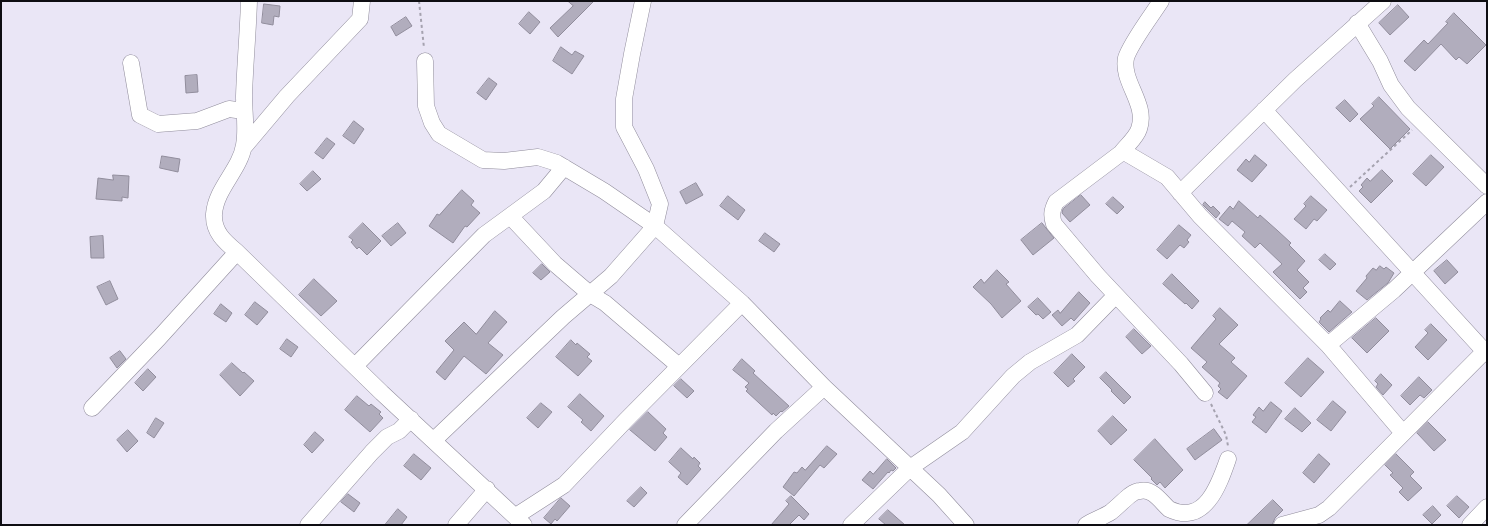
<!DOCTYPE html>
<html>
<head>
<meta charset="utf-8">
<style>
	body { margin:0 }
	#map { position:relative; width:1488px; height:526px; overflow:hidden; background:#eae6f6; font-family:Mulish,sans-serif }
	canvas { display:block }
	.frame { position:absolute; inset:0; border:2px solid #0e0d12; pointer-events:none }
</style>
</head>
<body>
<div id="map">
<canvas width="1488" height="526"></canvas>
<div class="frame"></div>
</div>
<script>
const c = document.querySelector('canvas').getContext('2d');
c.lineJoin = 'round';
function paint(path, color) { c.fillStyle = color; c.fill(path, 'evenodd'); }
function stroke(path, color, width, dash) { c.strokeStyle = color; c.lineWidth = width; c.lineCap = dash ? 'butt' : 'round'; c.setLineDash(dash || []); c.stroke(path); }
const building = new Path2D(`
	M568,1H594L558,37L550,28L573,6Z
	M264,4L280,6L279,17L274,16L273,25L262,23Z
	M1398,5L1409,17L1390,35L1379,23Z
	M529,12L540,22L530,34L519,24Z
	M1454,13L1486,45L1467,64L1459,57L1456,60L1441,44L1415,71L1404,61L1424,40L1428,44L1448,23L1446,22Z
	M406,17L412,26L396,36L391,27Z
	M561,47L572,55L575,51L584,56L572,74L553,61Z
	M197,75L198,92L186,93L185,76Z
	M489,78L497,84L486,100L477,93Z
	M1379,97L1410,129L1390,149L1360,119L1374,106L1372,104Z
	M1345,100L1358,114L1350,122L1336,108Z
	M354,121L364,129L354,144L343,136Z
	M327,138L335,144L323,159L315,153Z
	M1255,155L1267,165L1252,182L1237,170L1246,159L1249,162Z
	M1431,155L1444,167L1426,186L1413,174Z
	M162,156L180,159L178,172L160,168Z
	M1382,170L1393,181L1371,203L1359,191L1363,187L1361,185L1367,178L1370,181Z
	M313,171L321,179L307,191L300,184Z
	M113,175L129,176L128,198L122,197V201L96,199L98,178L113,180Z
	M696,183L703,195L686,204L680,192Z
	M462,190L474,201L471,205L480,213L467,227L465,226L453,243L429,226L437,214L439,215Z
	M1081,195L1090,205L1070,222L1062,213L1063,209Z
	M728,196L745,210L738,220L720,206Z
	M1311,196L1327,210L1317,221L1314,219L1306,229L1294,219L1306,206L1304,204Z
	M1113,197L1124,207L1117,214L1106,204Z
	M1239,201L1258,218L1260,215L1278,231L1291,243L1289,245L1305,261L1297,270L1309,282L1303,288L1307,292L1300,299L1273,272L1282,264L1260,243L1255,248L1242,236L1245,232L1232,221L1228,226L1219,219L1230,206L1233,209Z
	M1205,202L1211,208L1213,206L1220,213L1216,218L1203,205Z
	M363,223L381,241L367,255L359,247L357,249L351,242L353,240L349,237Z
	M398,223L406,233L391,246L382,236Z
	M1042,223L1054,238L1033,255L1021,240Z
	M1179,225L1191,235L1187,240L1189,242L1184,248L1180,245L1167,259L1157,250Z
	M765,233L780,244L774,252L759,241Z
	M103,236L104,258H91L90,237Z
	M1325,254L1336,264L1330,270L1319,260Z
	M1447,260L1458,272L1445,284L1434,271Z
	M542,264L550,272L541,280L533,273Z
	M1380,266L1384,269L1386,267L1394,273L1388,283L1367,300L1356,291L1367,278L1366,276L1373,268L1376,270Z
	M997,270L1009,282L1006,284L1021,301L1002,318L991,304L973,287L981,279L984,283Z
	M1172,274L1199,301L1192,309L1186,303L1185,304L1163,284Z
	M314,279L337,301L321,316L299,295Z
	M110,281L118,299L106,305L97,287Z
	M1079,292L1090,303L1074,321L1071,318L1062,326L1052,315L1058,310L1060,313Z
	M1038,298L1051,312L1043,319L1038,314L1036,315L1028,307Z
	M1340,301L1352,312L1329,332L1319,322L1321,319L1320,318L1328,310L1330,312Z
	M255,302L268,312L257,325L245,315Z
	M221,304L232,313L226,322L214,314Z
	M1220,308L1238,325L1219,344L1235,358L1231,362L1247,376L1227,399L1218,392L1221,389L1218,386L1220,383L1202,367L1207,362L1191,348L1216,319L1213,316Z
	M495,311L507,322L488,343L503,355L486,374L464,356L445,380L436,372L454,350L445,341L464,322L476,334Z
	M1376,318L1389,331L1367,353L1352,338Z
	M1431,324L1447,340L1428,360L1415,347L1428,333L1425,330Z
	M1134,329L1151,346L1142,354L1126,337Z
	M287,339L298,347L291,357L280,349Z
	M571,340L576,345L577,343L590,354L587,357L592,361L578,376L556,357Z
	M120,351L126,359L117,368L110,358Z
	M1072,354L1085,367L1073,379L1075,381L1068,387L1054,373Z
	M1308,358L1324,372L1301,397L1285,383Z
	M742,359L755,371L753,373L789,406L782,412L781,411L776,416L773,413L772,415L746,391L748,389L745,387L749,383L733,370Z
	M232,363L243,373L244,372L254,381L240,396L220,375Z
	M148,369L156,377L143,391L135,383Z
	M1106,372L1131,397L1124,404L1111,391L1112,390L1100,378Z
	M1381,374L1392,385L1383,395L1376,387L1378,384L1375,381Z
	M1419,377L1432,390L1424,398L1420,395L1410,405L1401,396Z
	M681,379L694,391L687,398L674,386Z
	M580,394L604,416L591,431L581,422L583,420L568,407Z
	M357,396L369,406L371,404L381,412L379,414L383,418L370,432L345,410Z
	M1333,401L1346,412L1331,431L1317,420Z
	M1271,402L1282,411L1266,433L1252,422L1256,417L1253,415L1259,407L1263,411Z
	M541,403L552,412L538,428L527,418Z
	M1295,408L1311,423L1302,432L1285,419Z
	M648,412L666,429L663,433L667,437L655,451L630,430Z
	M1113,416L1127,430L1111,445L1098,431Z
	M156,418L164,423L154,438L147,433Z
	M1428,422L1446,440L1434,451L1417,433Z
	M1214,429L1222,440L1195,460L1187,449Z
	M128,430L138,441L127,452L117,440Z
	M315,432L324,440L312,453L304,445Z
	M1155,439L1183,470L1165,488L1160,482L1157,485L1151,479L1152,478L1134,460Z
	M827,446L837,454L824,468L820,465L794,496L783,487L794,472L797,473L802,467L805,470Z
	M681,448L693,459L694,457L700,463L698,466L701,469L687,485L678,477L681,473L669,462Z
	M414,454L431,468L421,480L404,466Z
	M1319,454L1330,464L1314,483L1303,473Z
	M1396,454L1414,472L1410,476L1422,488L1408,501L1399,492L1403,488L1390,475L1393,473L1385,465Z
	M887,459L896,468L893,471L891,470L889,473L888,472L873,489L862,480L870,471L873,474Z
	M641,487L647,493L634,507L627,501Z
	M348,494L360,503L354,512L341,502Z
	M791,496L809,514L804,520L799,515L789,525H771L789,504L786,501Z
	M1457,496L1469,507L1459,518L1447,506Z
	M561,498L570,506L557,521L555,519L551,524L544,518Z
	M1273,500L1283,510L1275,518L1272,525H1247Z
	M1433,506L1441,515L1432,524L1423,515Z
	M398,509L407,517L401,525H385Z
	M888,510L905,525H886L879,519Z`);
paint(building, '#b1adbd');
stroke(building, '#918d9c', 1);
const minor = new Path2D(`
	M249,1C248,33 245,64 244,96C244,112 247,129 244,145C240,170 216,188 214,214C213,232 225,242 237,252L382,393L524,525
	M1357,23L1380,61L1391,85L1408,108L1487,186
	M425,61L426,106L432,123L439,134L483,160L504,161L538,157L557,163L604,191L655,226L742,303L824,387L939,495L966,525
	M131,63L140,115L158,124L197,121L229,109L244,111
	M1264,110L1487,354
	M244,147L287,96L360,19L362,1
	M1121,153C1127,145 1136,138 1139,129C1148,104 1121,82 1126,58C1130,44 1152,15 1161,1
	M564,167L544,191L510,216L555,264L590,294L605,303L679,366
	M1180,193L1295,80L1383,1
	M1328,345L1394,290L1487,202
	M355,366L484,235L510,216
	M1205,393L1181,364L1098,276L1054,224C1051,215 1052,210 1056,202L1121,153H1126L1167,177L1200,216L1328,345L1403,433
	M92,408L159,338L237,252
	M434,440L563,317L611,276L655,226L660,204L646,169L624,127V99L632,54L643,1
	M516,516L564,485L626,420L742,303
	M308,525L372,452L387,437L399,431L411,419
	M456,525L487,489
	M685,525L776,431L824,387
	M851,525L910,468L962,432L1013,376L1030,362L1077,335L1116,295
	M1086,525C1094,520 1103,517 1111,512C1117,507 1123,501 1129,496C1133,493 1135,491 1140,491C1153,488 1161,502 1169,509C1205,526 1219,485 1228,459
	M1282,525L1319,515L1329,508L1485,351
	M1470,525L1487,507`);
stroke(minor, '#908c9b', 17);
stroke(new Path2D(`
	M419,1L424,48
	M1350,187L1412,130
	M1211,404L1226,435L1228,446`), '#a5a2af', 2, [3, 3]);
stroke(minor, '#fff', 16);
</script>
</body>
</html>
